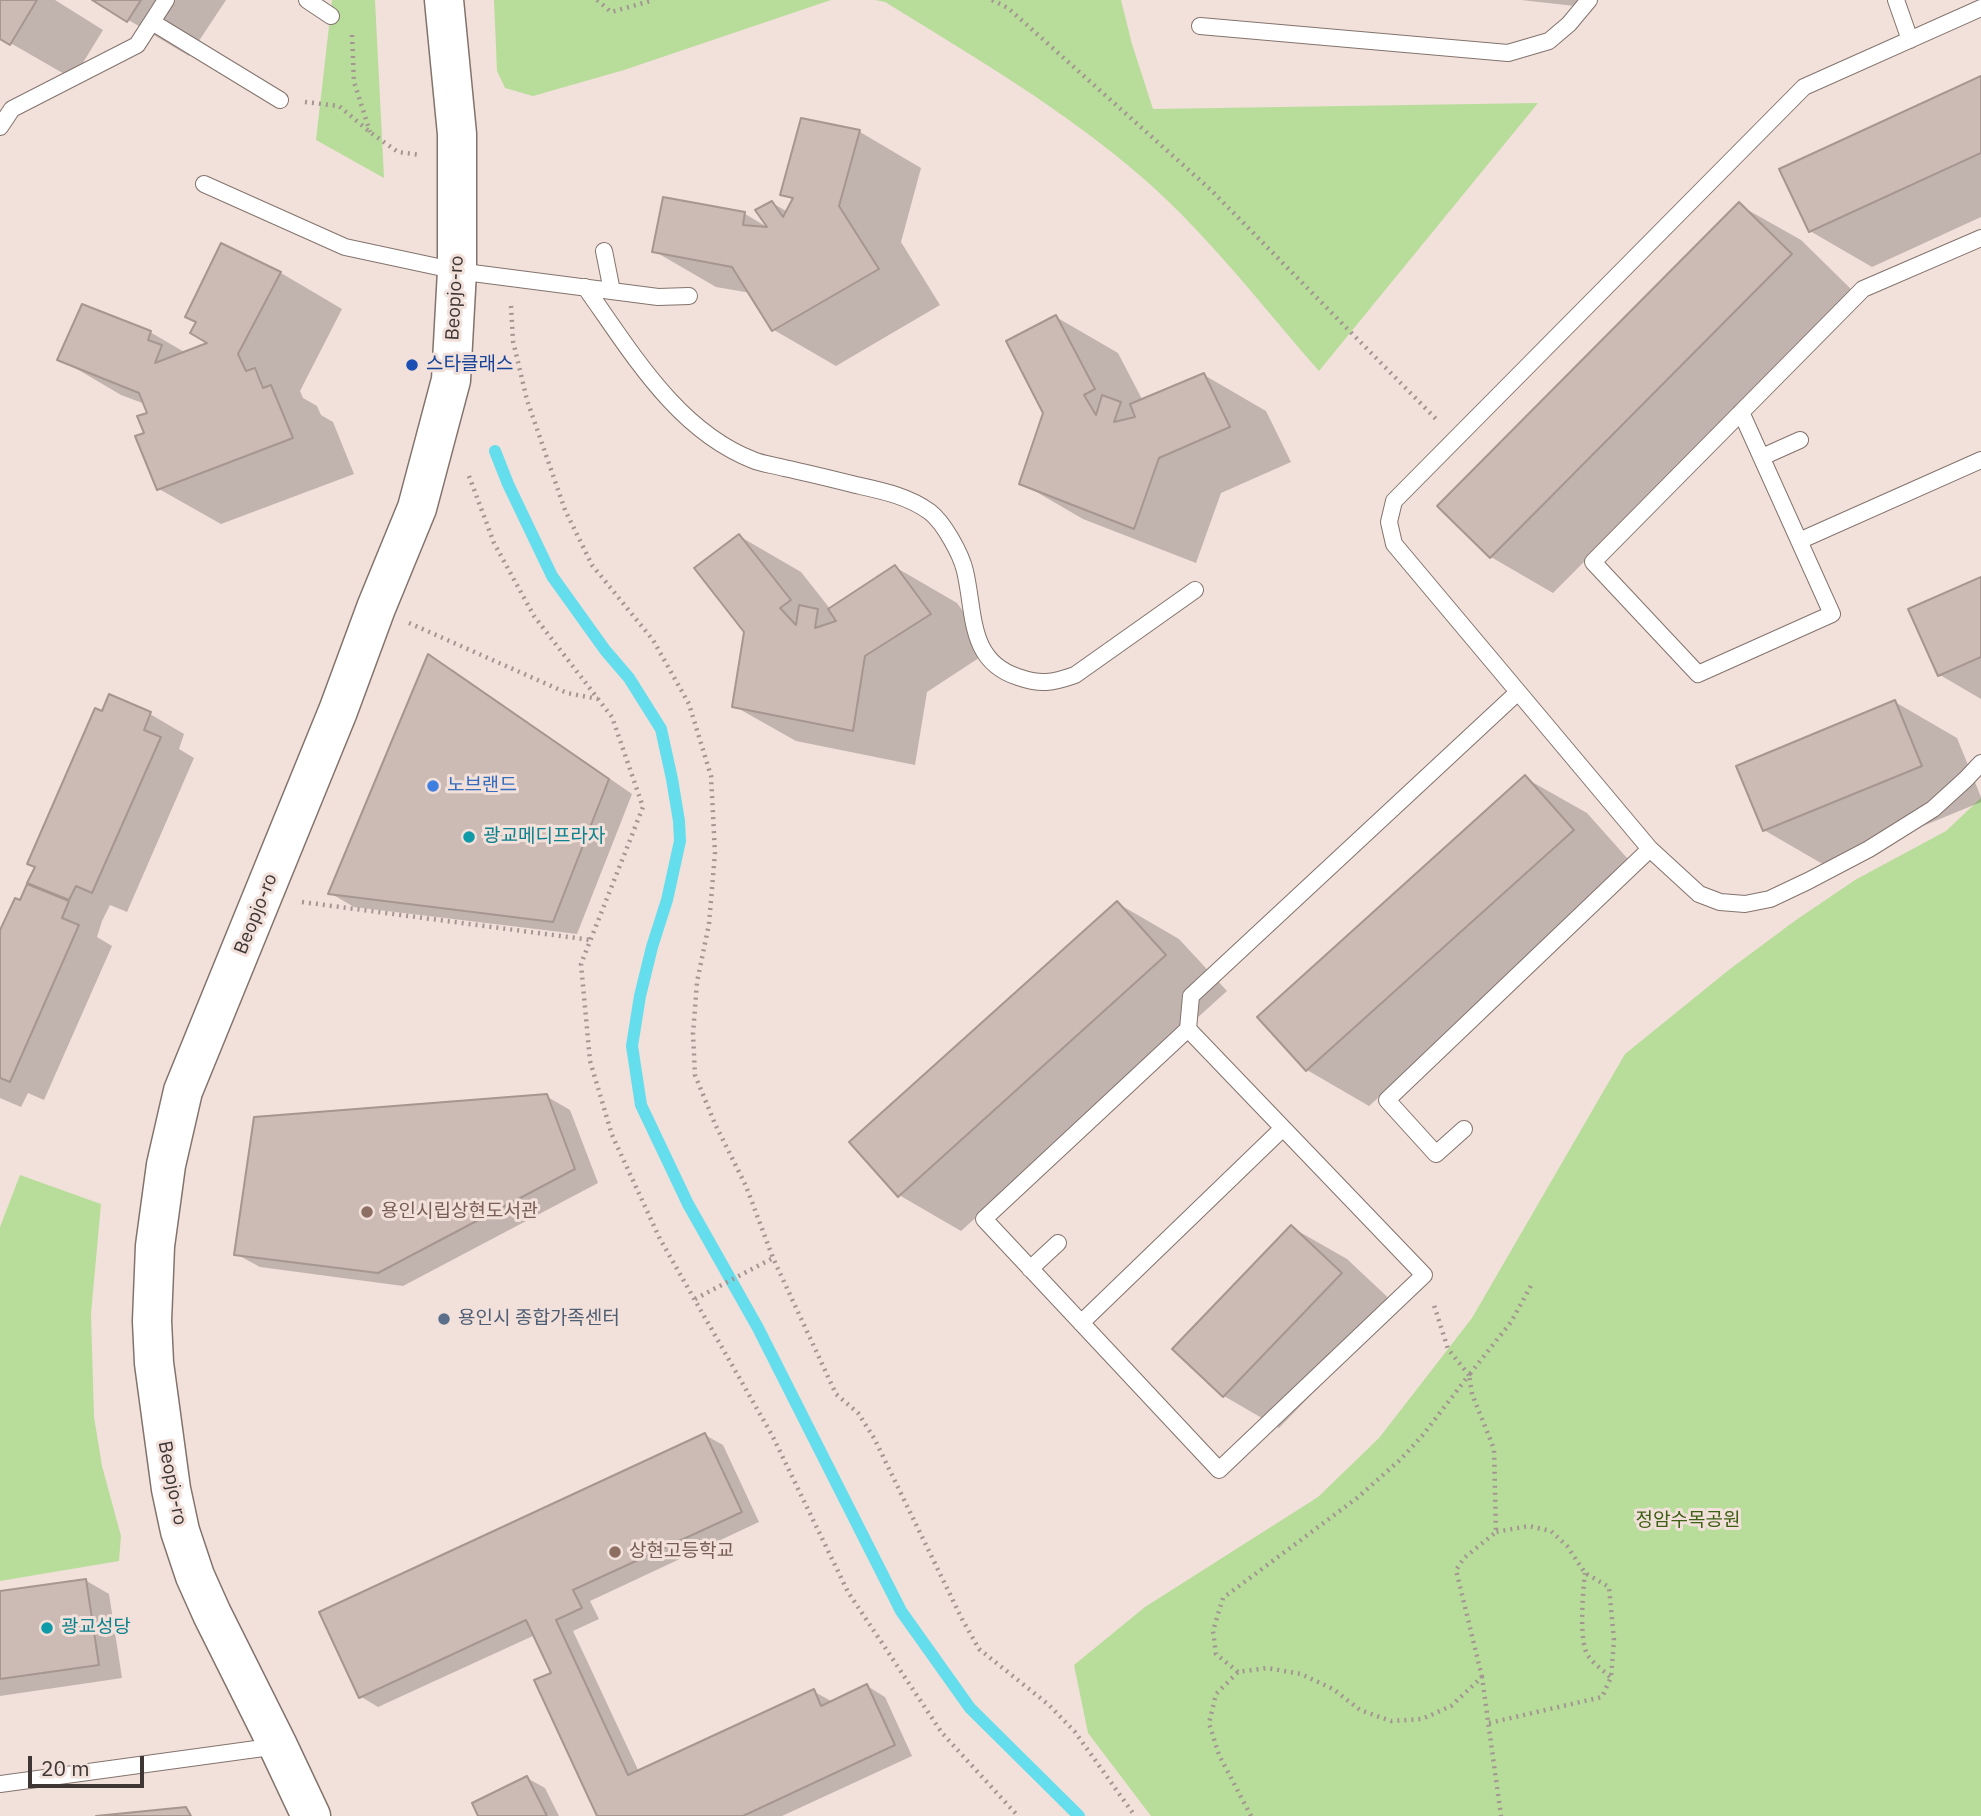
<!DOCTYPE html>
<html>
<head>
<meta charset="utf-8">
<style>
	body { margin:0 }
	#map { position:relative; width:1981px; height:1816px; overflow:hidden; background:#f2e0da; font-family:"IBM Plex Sans",sans-serif }
	canvas { display:block }
	.scale { position:absolute; left:28px; top:1756px; width:116px; height:32px; box-sizing:border-box; border:4px solid #3d3634; border-top:0; padding-left:9px; font-size:21px; line-height:24px; white-space:nowrap; color:#3d3634; -webkit-text-stroke:5px #f2e0da; paint-order:stroke }
</style>
</head>
<body>
<div id="map">
<canvas width="1981" height="1816"></canvas>
<div class="scale">20 m</div>
</div>
<script>
const c = document.querySelector('canvas').getContext('2d');
c.lineJoin = 'round';
function paint(path, color) { c.fillStyle = color; c.fill(path, 'evenodd'); }
function stroke(path, color, width, dash) { c.strokeStyle = color; c.lineWidth = width; c.lineCap = dash ? 'butt' : 'round'; c.setLineDash(dash || []); c.stroke(path); }
function label(font, color, halo, rows, align = 'center') {
  c.font = font + ' "IBM Plex Sans","Noto Sans KR",sans-serif'; c.lineWidth = 6; c.setLineDash([]); c.textBaseline = 'middle'; c.strokeStyle = halo; c.fillStyle = color; for (const [text, x, y, turn = 0] of rows) {
    c.save(); c.translate(x, y); c.rotate((+turn || 0) * Math.PI / 180); c.textAlign = isNaN(turn) ? turn : align; if (halo) c.strokeText(text, 0, 0); c.fillText(text, 0, 0); c.restore();
  }
}
paint(new Path2D(`
	M332,0H375L384,178L316,140Z
	M494,0H831L624,70L533,96L505,88L497,71Z
	M875,0H1121L1132,44L1153,109L1538,103L1319,371C1262,306 1209,236 1144,179C1065,110 974,57 885,2Z
	M1981,798V1816H1151L1088,1733L1074,1665L1145,1607L1318,1497L1379,1438L1472,1318L1625,1054L1730,969L1796,920L1855,880L1946,831Z
	M20,1175L101,1204L91,1314L94,1417L102,1466L121,1536L119,1561L0,1581V1227Z`), '#b8dd9a');
paint(new Path2D(`
	M0,0H55L103,30L73,79L0,37Z
	M95,0H226L189,56Z
	M1521,0H1594L1593,8Z
	M1981,78V217L1872,267L1810,231Z
	M803,120L860,132L921,168L901,242L940,305L836,366L774,330L751,293L716,287L654,251L745,214L769,228L772,203L788,212L794,200L782,194Z
	M1739,205L1801,240L1853,291L1553,593L1491,557Z
	M222,245L281,273L342,309L300,391L303,398L317,406L321,415L333,422L354,474L221,524L159,489L147,434L149,414L145,404L121,395L60,359L150,332L186,353L211,344L198,323Z
	M1056,317L1118,353L1143,401L1204,375L1266,411L1291,462L1221,493L1196,563L1083,519L1021,483L1045,413Z
	M739,536L801,572L831,610L895,567L957,603L991,650L927,692L915,765L796,741L734,706L746,632Z
	M1981,579V699L1940,675Z
	M429,657L453,670L632,794L577,934L354,907L330,893Z
	M1895,702L1957,738L1981,797V802L1826,866L1764,830Z
	M103,714H150L184,734L179,749L194,758L127,912L110,905L102,921L97,937L112,946L44,1100L28,1093L21,1107L0,1098V935L21,902Z
	M1525,778L1587,813L1635,867L1369,1106L1307,1070L1259,1017Z
	M1117,903L1179,939L1227,991L961,1231L899,1195Z
	M546,1096L570,1110L598,1183L403,1286L260,1267L236,1254Z
	M1291,1227L1347,1259L1397,1306L1279,1428L1224,1396Z
	M705,1435L723,1445L759,1522L590,1601L599,1619L573,1631L639,1772L813,1691L831,1701L867,1686L885,1697L912,1756L782,1816H598L553,1673L535,1635L378,1707L360,1696Z
	M85,1580L109,1594L122,1678L0,1696V1593Z
	M527,1778L545,1788L559,1816H480Z`), '#0003');
stroke(new Path2D(`
	M495,451L508,484L552,576L605,650L629,678L661,729L672,779L679,821L680,841L667,900L652,947L640,996L632,1046L641,1105L688,1204L758,1328L901,1611L970,1708L1079,1816`), '#64ddec', 12);
const building = new Path2D(`
	M0,0H37L10,45L0,39Z
	M92,0H141L127,22Z
	M1981,76V153L1809,232L1779,169Z
	M801,118L860,130L839,206L879,269L772,331L732,267L652,252L663,197L745,212L743,225L767,227L755,210L772,201L783,217L793,198L780,195Z
	M1739,202L1792,254L1490,558L1437,506Z
	M221,243L281,272L238,354L246,371L255,368L263,388L271,385L293,438L157,490L135,436L144,433L137,416L147,413L139,393L57,360L82,304L151,331L148,340L162,345L155,363L207,343L190,333L196,322L185,317Z
	M1056,315L1095,389L1084,395L1096,415L1102,395L1121,402L1114,422L1135,417L1130,404L1204,373L1230,427L1159,458L1134,529L1019,484L1043,413L1006,341Z
	M739,534L791,600L780,608L796,625L799,605L818,609L815,628L836,621L828,609L895,565L931,614L865,656L853,731L732,707L744,632L694,568Z
	M1981,577V657L1938,676L1908,609Z
	M428,654L609,779L553,922L328,894Z
	M109,694L151,712L144,730L161,737L92,893L76,886L69,900L27,883L35,867L27,864L95,708L102,711Z
	M1895,700L1922,766L1763,831L1736,766Z
	M1525,775L1574,830L1306,1071L1257,1017Z
	M27,884L69,901L62,918L79,925L10,1082L0,1078V930L15,898L20,900Z
	M1117,901L1166,955L898,1197L849,1142Z
	M547,1094L575,1169L378,1273L234,1255L254,1117Z
	M1291,1225L1342,1273L1223,1397L1172,1349Z
	M705,1433L742,1512L573,1590L582,1608L556,1620L628,1775L814,1689L821,1706L867,1684L895,1745L743,1816H597L534,1680L551,1673L526,1620L359,1698L319,1612Z
	M86,1579L99,1665L0,1679V1591Z
	M527,1776L547,1816H478L472,1803Z
	M186,1807L191,1816H96Z`);
paint(building, '#ccbab4');
stroke(building, '#a69690', 2);
const service = new Path2D(`
	M307,0L331,16
	M1896,0L1910,40
	M1981,8L1804,87L1394,501L1389,522L1394,544L1650,849L1699,894L1720,902L1745,904L1770,899L1808,881L1869,849L1933,809L1966,779L1981,763
	M152,22L280,100
	M1200,26L1508,53L1549,41L1569,24L1589,0
	M0,127L12,109L137,45L166,0
	M204,184L345,247L457,271L658,297L689,296
	M604,251L612,291
	M585,287C631,351 676,430 753,460C762,464 774,465 784,468C808,473 832,479 856,485C883,491 908,496 930,512C944,523 961,554 965,571C975,613 968,661 1018,677C1041,685 1052,683 1075,675L1195,590
	M1741,412L1832,614L1698,674L1593,562L1863,289L1981,238
	M1762,457L1800,440
	M1799,541L1981,460
	M1188,1029L1424,1275L1219,1470L984,1219L1188,1029L1191,996L1518,692
	M1464,1129L1436,1154L1387,1100L1650,849
	M1030,1269L1058,1243
	M1081,1323L1283,1128
	M0,1784L278,1746`);
const tertiary = new Path2D(`
	M311,1816L278,1746L212,1614L195,1576L180,1531L171,1489L154,1363L152,1321L155,1246L166,1165L183,1091L338,711L376,608L417,508L451,380L457,271V134L444,0`);
stroke(service, '#83736d', 18);
stroke(tertiary, '#83736d', 41);
stroke(new Path2D(`
	M597,0L611,12L654,0
	M992,0L1008,8L1211,190L1436,419
	M352,35L354,82L370,132
	M305,102L339,106L371,133L398,152L420,155
	M511,306L513,341L527,400L565,510L592,565L653,640L689,704L711,776L715,853L709,924L697,982L693,1034L695,1075L715,1124L746,1186L773,1258L836,1394L858,1413L874,1438L962,1619L979,1649L1049,1705L1075,1732L1135,1816
	M469,476L494,543L534,616L612,717L643,807L581,964L590,1061L612,1135L660,1239L772,1435L848,1592L942,1733L1018,1816
	M409,623L567,693L598,699
	M302,902L591,940
	M695,1299L773,1258
	M1585,1573C1583,1591 1578,1644 1589,1657C1594,1664 1603,1670 1610,1677
	M1238,1672L1216,1654L1213,1631L1223,1598L1357,1498L1401,1459L1422,1436L1469,1375L1448,1349L1433,1302
	M1482,1677L1456,1570L1464,1558L1496,1532L1494,1449L1472,1394L1469,1375L1511,1322L1533,1282
	M1489,1723L1602,1697L1611,1677L1614,1640L1609,1587L1585,1573L1567,1546L1551,1531L1529,1526L1496,1532
	M1251,1816L1219,1755L1209,1723L1216,1694L1238,1672L1267,1668L1301,1674L1333,1689L1360,1710L1391,1721L1422,1719L1451,1706L1482,1677L1501,1816`), '#a39692', 4.5, [2, 5]);
stroke(service, '#fff', 16);
stroke(tertiary, '#fff', 38);
for (const [x, y, r, color] of [
	[412,365,7,"#1a4fb4"],
	[433,786,7,"#3f7fe0"],
	[469,837,7,"#0f9aa8"],
	[367,1212,7,"#8d6e63"],
	[444,1319,7,"#5c6f8a"],
	[615,1552,7,"#8d6e63"],
	[47,1628,7,"#0f9aa8"]
]) { const dot = new Path2D(); dot.arc(x, y, r, 0, 2 * Math.PI); c.fillStyle = color; c.fill(dot); stroke(dot, '#f2e0da', 2.5); }
label('19px', '#3d3634', '#f2e0da', [
	["Beopjo-ro",455,298,-87],
	["Beopjo-ro",256,914,-68],
	["Beopjo-ro",172,1483,79]
]);
label('19px', '#164399', '#f2e0da', [
	["스타클래스",426,365]
], 'left');
label('19px', '#366cbe', '#f2e0da', [
	["노브랜드",447,786]
], 'left');
label('19px', '#0d838f', '#f2e0da', [
	["광교메디프라자",483,837],
	["광교성당",61,1628]
], 'left');
label('19px', '#785e54', '#f2e0da', [
	["용인시립상현도서관",381,1212],
	["상현고등학교",629,1552]
], 'left');
label('19px', '#4e5e75', '#f2e0da', [
	["용인시 종합가족센터",458,1319]
], 'left');
label('19px', '#3d6114', '#f2e0da', [
	["정암수목공원",1688,1521]
]);
</script>
</body>
</html>
